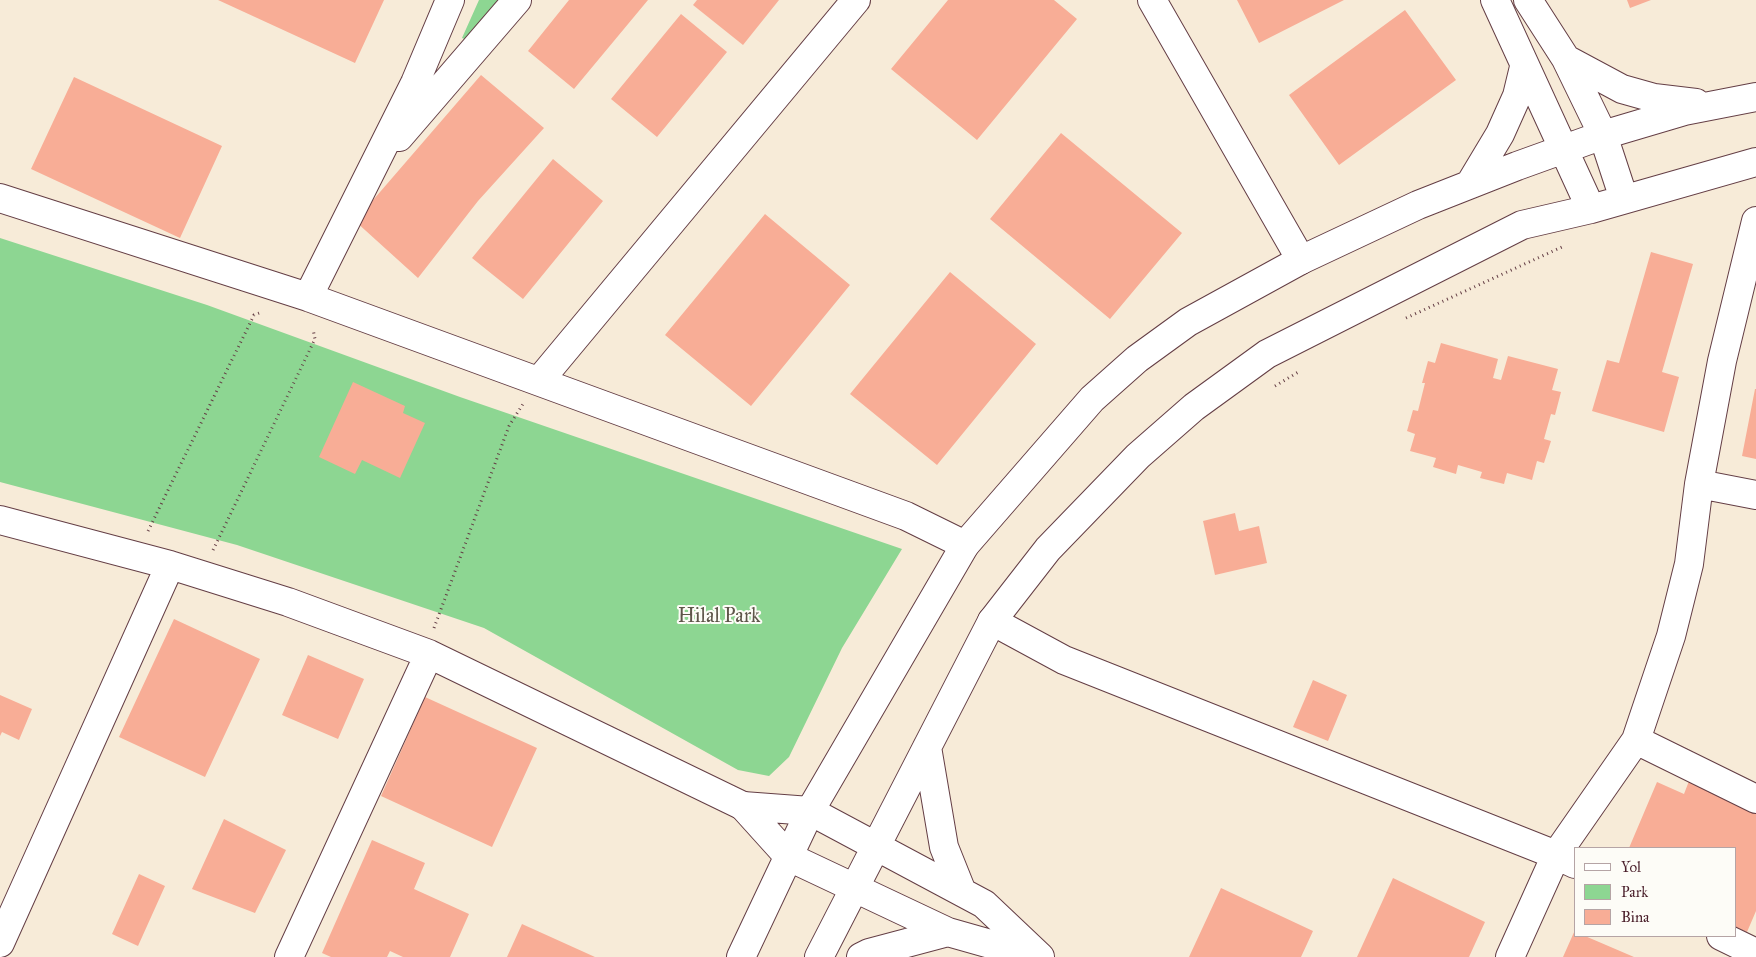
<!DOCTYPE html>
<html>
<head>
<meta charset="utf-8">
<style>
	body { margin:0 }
	#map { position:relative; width:1756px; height:957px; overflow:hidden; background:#f7ebd8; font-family:"IM FELL Great Primer",serif }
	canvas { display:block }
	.legend { position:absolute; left:1574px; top:847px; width:162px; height:90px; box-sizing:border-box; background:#fdfcf7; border:1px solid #b5a4a5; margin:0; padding:6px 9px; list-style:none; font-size:15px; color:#4a1f2b }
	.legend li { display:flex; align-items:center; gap:10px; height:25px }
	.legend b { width:25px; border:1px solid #b5a4a5 }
</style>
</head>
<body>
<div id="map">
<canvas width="1756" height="957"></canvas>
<ul class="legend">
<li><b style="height:6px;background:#fff"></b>Yol</li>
<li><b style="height:14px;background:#8dd692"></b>Park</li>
<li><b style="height:14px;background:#f8ad96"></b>Bina</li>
</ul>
</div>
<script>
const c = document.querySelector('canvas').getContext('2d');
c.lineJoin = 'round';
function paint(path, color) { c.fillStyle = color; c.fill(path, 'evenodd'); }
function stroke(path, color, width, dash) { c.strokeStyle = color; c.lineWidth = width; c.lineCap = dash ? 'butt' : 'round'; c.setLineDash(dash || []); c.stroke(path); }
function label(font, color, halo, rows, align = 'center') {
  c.font = font + ' "IM FELL Great Primer",serif'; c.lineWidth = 4; c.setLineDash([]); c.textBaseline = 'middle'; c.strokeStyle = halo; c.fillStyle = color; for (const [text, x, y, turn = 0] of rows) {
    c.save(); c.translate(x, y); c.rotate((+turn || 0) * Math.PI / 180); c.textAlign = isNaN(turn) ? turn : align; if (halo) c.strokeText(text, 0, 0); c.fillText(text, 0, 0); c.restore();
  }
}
paint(new Path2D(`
	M479,0H520L482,46L462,38Z
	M0,238L207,305L460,397L902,549L842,648L789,757L769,776L738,770L484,628L237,545L0,482Z`), '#8dd692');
paint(new Path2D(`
	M218,0H384L355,63Z
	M569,0H648L574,89L528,51Z
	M697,0H779L743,45L693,5Z
	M948,0H1054L1077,19L977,140L891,69Z
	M1237,0H1344L1259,43Z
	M1627,0H1651L1630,8Z
	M1405,10L1456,80L1339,165L1289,95Z
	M681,14L727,52L657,137L611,99Z
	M481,75L544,128L478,201L418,278L355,221Z
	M74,77L222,146L180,238L31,169Z
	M1061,133L1182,233L1110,319L990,219Z
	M553,159L603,201L523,299L472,258Z
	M765,214L850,285L751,406L665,335Z
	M1651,252L1693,264L1662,372L1679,377L1664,432L1592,411L1607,360L1619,363Z
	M950,272L1036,344L937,465L850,394Z
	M1441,343L1498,359L1493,378L1501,380L1508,356L1558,369L1552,390L1561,392L1555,415L1551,414L1544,439L1551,441L1544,463L1537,461L1532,480L1507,473L1504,484L1480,478L1482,472L1458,465L1456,474L1433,467L1436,458L1410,451L1415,434L1407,431L1413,410L1418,411L1425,383H1422L1428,361L1435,363Z
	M353,382L405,406L403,413L425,423L400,478L362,460L355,474L319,457Z
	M1755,389H1756V459L1742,456Z
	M1235,513L1239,531L1259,526L1267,563L1215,575L1203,521Z
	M174,619L260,659L205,777L119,737Z
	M308,655L364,679L338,739L282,715Z
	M1313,680L1347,695L1328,741L1293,727Z
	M0,695L32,709L19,740L2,732L0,736Z
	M425,697L537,748L492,847L381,796Z
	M1689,781L1756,809V911L1747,932L1735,927V848H1629L1657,782L1684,794Z
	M224,819L286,850L255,913L192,889Z
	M372,840L425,863L414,889L469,914L450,957H403L390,951L387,957H331L322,953Z
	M139,874L165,886L138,946L112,934Z
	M1393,878L1485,922L1469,957H1357Z
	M1221,888L1313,931L1301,957H1189Z
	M522,924L595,957H507Z
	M1575,930V936H1585L1634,957H1563Z`), '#f8ad96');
const minor = new Path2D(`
	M1152,0L1301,260
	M399,137L517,0
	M0,198L308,297L906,516L965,545
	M308,297L415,83L450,0
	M539,381L856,0
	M1699,484L1756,495
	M0,520L170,565L288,602L429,654L743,806
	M992,621L1064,660L1556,855L1575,864
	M1636,740L1756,799
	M1721,936L1756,953
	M0,943L170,565
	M289,957L429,654
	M1510,957L1556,855L1636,740L1671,636L1689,564L1699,484L1722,361L1756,221`);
const major = new Path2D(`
	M1495,0L1591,209
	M1528,0L1566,59L1603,135L1624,199
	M1566,59L1622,89L1654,98L1696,103
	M1470,184L1500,134L1517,96L1524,67
	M927,747L944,847L962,892
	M743,806L810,811L984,904L1040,957
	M743,806L789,857L948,932L1036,957
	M741,957L810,811L965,545L1092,399L1137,359L1188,322L1301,260L1418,205L1517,166L1603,135L1684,111L1756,97
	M819,957L992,621L1048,549L1138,456L1194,407L1267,354L1522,225L1591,209L1756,162
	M861,957L869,953L948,932`);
stroke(minor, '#643e45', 30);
stroke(major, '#643e45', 30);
stroke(new Path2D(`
	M1406,318L1562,247
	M1275,386L1300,371
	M148,531L254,315L262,312
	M213,550L315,339L313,329
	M434,628L509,426L523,404`), '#643e45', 3, [1, 4]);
stroke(minor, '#fff', 28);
stroke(major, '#fff', 28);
label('20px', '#5e564a', '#fdfcf7', [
	["Hilal Park",719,617]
]);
</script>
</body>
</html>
